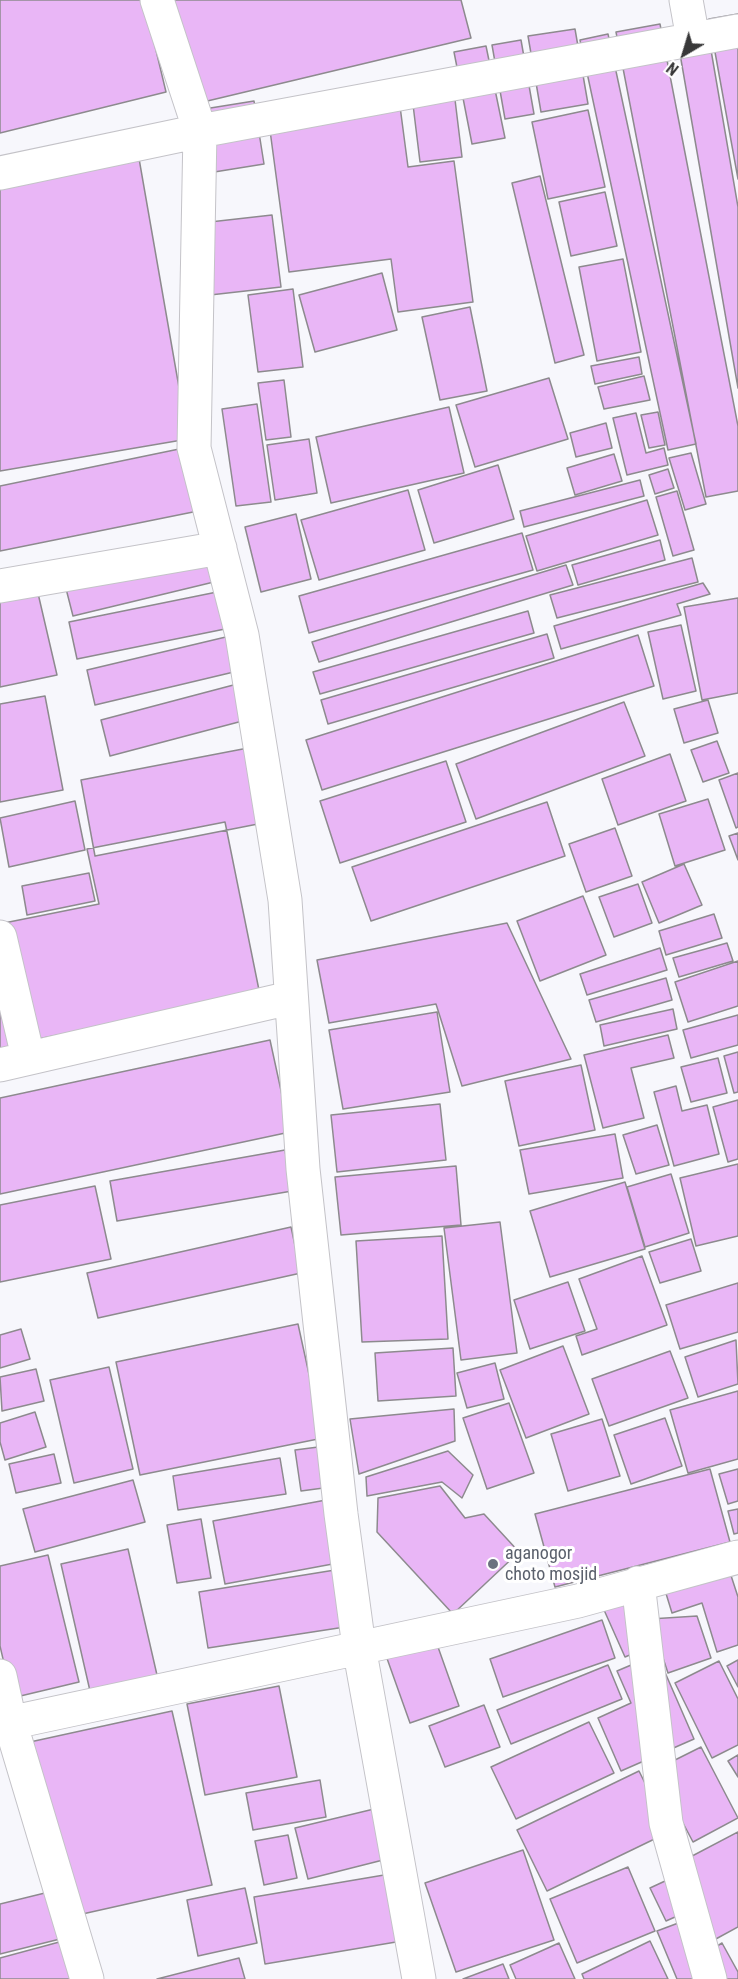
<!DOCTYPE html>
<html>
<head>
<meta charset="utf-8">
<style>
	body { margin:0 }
	#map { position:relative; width:738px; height:1979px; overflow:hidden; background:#f7f7fc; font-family:"Roboto Condensed",sans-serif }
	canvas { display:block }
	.north { position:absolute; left:654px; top:24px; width:60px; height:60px; -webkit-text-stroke:4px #fff; paint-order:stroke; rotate:218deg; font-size:16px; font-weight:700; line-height:24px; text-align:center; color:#383839 }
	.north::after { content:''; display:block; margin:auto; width:21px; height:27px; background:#383839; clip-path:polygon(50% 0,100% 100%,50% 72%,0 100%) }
</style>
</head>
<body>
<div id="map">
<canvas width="738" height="1979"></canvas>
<div class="north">N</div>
</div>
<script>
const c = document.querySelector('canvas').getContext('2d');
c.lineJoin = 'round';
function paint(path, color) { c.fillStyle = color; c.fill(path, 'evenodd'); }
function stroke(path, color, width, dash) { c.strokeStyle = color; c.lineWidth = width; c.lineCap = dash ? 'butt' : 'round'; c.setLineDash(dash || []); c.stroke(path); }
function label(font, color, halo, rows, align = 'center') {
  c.font = font + ' "Roboto Condensed",sans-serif'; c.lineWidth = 6; c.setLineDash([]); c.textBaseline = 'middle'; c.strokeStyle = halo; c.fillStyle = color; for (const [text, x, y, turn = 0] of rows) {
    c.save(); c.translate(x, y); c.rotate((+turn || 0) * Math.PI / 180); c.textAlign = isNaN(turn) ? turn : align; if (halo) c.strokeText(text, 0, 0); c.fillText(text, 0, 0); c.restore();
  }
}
const building = new Path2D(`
	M0,0H144L166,92L0,133Z
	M174,0H461L471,38L199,103Z
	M738,14V179L709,19Z
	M706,21L738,207V388L675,25Z
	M660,24L738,426V491L706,497L616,32Z
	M575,29L588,104L541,112L528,36Z
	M608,34L696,444L668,450L580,40Z
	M521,40L534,114L505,119L492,45Z
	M486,46L505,138L472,144L454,52Z
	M452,75L462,157L420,162L410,80Z
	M398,91L408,167L454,161L473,302L398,312L391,259L289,272L267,108Z
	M254,101L264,164L208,173L198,110Z
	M588,110L605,187L548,199L532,122Z
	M137,147L188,439L0,471V170Z
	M540,176L584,355L555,363L512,183Z
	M605,192L617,246L571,256L559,202Z
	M272,215L281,287L210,295L201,223Z
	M623,259L641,352L597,361L579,267Z
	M382,273L397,330L315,352L299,295Z
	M293,289L303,367L258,372L248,295Z
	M470,307L487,391L440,400L422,317Z
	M639,357L642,374L595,384L591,366Z
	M644,376L650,400L604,409L598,387Z
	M549,378L568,439L475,467L456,405Z
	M284,380L291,437L266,440L258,383Z
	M257,404L271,502L236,506L222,409Z
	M449,407L464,473L331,503L316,437Z
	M658,412L665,445L649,448L641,415Z
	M636,413L646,453L664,448L668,465L627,475L613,418Z
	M606,423L612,448L576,457L570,433Z
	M309,439L317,493L275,500L267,445Z
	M184,448L198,511L0,551V486Z
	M691,453L706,504L685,510L669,458Z
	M614,454L622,481L575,495L567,468Z
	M498,465L514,519L434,543L418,490Z
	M668,469L674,488L655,494L649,475Z
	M640,480L644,496L524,527L520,511Z
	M408,490L425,550L319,580L301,520Z
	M677,491L694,550L673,556L656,497Z
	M647,500L658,535L537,571L526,536Z
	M296,514L311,579L261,592L245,527Z
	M522,533L533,570L309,633L299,596Z
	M207,537L218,581L73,616L62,573Z
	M660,540L665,560L578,585L572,565Z
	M692,558L698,582L557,618L550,595Z
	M566,565L573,585L319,662L312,642Z
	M703,583L710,594L677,604L681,615L561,649L554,626Z
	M37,589L57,675L0,687V597Z
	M217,592L225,629L77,659L69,622Z
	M738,598V693L702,700L684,607Z
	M528,611L534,633L320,694L313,672Z
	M681,625L696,691L663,699L648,632Z
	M547,634L554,658L328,724L321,700Z
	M638,635L654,686L322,790L306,740Z
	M230,636L238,671L95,705L87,670Z
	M241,683L250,719L110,756L101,720Z
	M45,696L63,790L0,802V704Z
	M708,700L718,733L684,743L674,709Z
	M624,702L645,756L476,819L456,764Z
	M717,741L729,773L703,782L691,750Z
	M248,748L263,823L95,856L81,780Z
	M670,754L686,801L618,825L602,779Z
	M446,761L466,822L340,863L320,801Z
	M738,773V827L736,828L719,780Z
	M708,799L725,850L675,866L659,814Z
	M75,801L85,850L9,867L0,818Z
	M547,802L565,856L371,921L352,867Z
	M225,822L260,995L28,1041L4,923L99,904L87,849Z
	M615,828L632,876L586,892L569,844Z
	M738,833V860L729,836Z
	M684,864L702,905L659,923L642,882Z
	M89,873L95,901L27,915L22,886Z
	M638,884L652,923L614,937L599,897Z
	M583,896L606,955L540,981L517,921Z
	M714,914L722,938L666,955L659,931Z
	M507,923L571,1059L462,1086L436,1004L329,1023L317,960Z
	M727,943L733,961L679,977L673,958Z
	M660,948L667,970L587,995L580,974Z
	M738,961V1006L688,1022L675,982Z
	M0,973L22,1052L0,1058Z
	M666,978L672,1000L596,1022L589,1000Z
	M673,1009L677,1029L604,1046L600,1025Z
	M437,1012L450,1092L343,1109L329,1030Z
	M738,1015V1045L691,1058L683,1030Z
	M668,1035L674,1058L631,1068L644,1118L603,1128L584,1055Z
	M270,1040L290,1132L0,1194V1098Z
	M738,1052V1092L734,1093L724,1056Z
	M718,1058L727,1093L691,1102L681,1067Z
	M581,1065L595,1130L519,1146L505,1081Z
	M676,1086L682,1111L707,1105L719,1154L674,1166L654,1092Z
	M738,1100V1159L728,1162L713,1107Z
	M440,1104L446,1160L337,1172L331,1115Z
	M657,1125L669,1165L636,1174L623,1135Z
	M615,1134L623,1178L529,1194L520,1150Z
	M285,1150L292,1191L117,1221L110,1181Z
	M738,1164V1236L696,1246L680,1178Z
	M456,1166L461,1225L341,1235L335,1177Z
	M671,1174L689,1233L645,1247L627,1187Z
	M625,1182L645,1249L550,1277L530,1211Z
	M95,1186L111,1259L0,1282V1205Z
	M500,1222L517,1353L461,1360L444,1228Z
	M291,1227L301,1273L98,1318L87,1273Z
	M442,1236L448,1339L362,1342L356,1241Z
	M691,1239L701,1271L660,1283L649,1252Z
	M642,1256L667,1325L582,1355L576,1336L597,1329L579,1279Z
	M568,1282L585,1331L530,1349L514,1300Z
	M738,1283V1332L680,1349L666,1305Z
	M298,1324L323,1438L140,1475L116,1362Z
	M21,1329L30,1359L0,1368V1335Z
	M736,1340L738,1384L698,1397L685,1357Z
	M563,1346L589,1414L526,1438L500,1370Z
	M453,1348L456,1396L378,1401L375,1353Z
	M670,1351L688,1398L609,1426L592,1379Z
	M495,1363L504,1399L467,1408L457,1373Z
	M109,1367L133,1469L74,1483L50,1380Z
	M36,1369L44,1401L2,1411L0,1377Z
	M738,1391V1459L688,1473L670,1410Z
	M509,1403L534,1473L487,1489L463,1418Z
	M454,1409L455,1441L359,1474L350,1419Z
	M35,1412L46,1447L5,1460L0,1442V1423Z
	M665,1418L682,1466L631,1484L614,1435Z
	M602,1419L620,1476L568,1491L551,1434Z
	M326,1446L331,1487L301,1491L295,1450Z
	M448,1451L473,1475L462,1498L442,1482L367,1496L366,1477Z
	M54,1454L61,1483L16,1493L9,1464Z
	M280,1458L286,1494L178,1510L173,1476Z
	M710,1469L730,1542L555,1587L535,1514Z
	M738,1469V1501L728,1504L719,1474Z
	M133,1480L145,1522L35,1552L23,1509Z
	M440,1486L465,1518L484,1514L519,1552L453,1614L377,1532L378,1498Z
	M326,1500L338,1563L225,1584L213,1521Z
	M738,1509V1533L734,1534L728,1511Z
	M201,1519L211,1578L177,1583L167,1525Z
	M128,1549L157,1675L90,1691L61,1564Z
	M724,1554L738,1597V1645L717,1652L702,1603L672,1613L660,1574Z
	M48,1555L79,1682L12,1698L0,1646V1566Z
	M335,1570L345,1627L208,1648L199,1592Z
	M621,1580L651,1646L625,1657L596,1592Z
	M697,1616L711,1658L668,1673L650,1619Z
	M602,1620L615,1658L503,1697L490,1659Z
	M433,1633L459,1706L410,1723L384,1650Z
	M657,1654L694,1739L621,1771L598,1718L631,1703L617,1671Z
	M738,1660V1687L727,1666Z
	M719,1661L738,1699V1745L712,1758L675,1683Z
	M608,1665L622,1699L511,1744L497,1710Z
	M279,1686L297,1777L205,1795L187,1704Z
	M484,1705L500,1747L445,1767L429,1726Z
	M172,1711L212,1885L69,1917L30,1742Z
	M589,1722L614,1773L516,1819L491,1767Z
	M701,1747L738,1818L693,1842L655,1770Z
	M738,1755V1777L728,1761Z
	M639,1771L669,1832L547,1891L517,1830Z
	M320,1780L326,1817L253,1830L246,1793Z
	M374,1809L387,1859L308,1879L295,1828Z
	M738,1832V1927L714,1940L675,1865Z
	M288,1835L297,1878L264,1885L255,1841Z
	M523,1850L554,1940L456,1972L425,1883Z
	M628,1867L655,1931L577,1963L550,1899Z
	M390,1874L402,1941L265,1964L254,1897Z
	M678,1875L693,1909L666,1921L650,1888Z
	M245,1888L257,1943L198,1956L187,1900Z
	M53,1891L64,1938L0,1954V1904Z
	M697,1916L711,1950L722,1943L738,1972V1979H677L657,1931Z
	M63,1941L73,1979H0V1958Z
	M650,1941L668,1979H584L582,1974Z
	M559,1943L575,1979H516L510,1965Z
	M239,1958L245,1979H157Z
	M503,1964L509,1979H463Z`);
paint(building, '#e9b6f6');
stroke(building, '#8d8a8e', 1.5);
const street = new Path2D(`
	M157,0L200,131L194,448L242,635L285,900L303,1169L341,1514L359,1647L419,1979
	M686,0L693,39
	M0,173L200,131L738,31
	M0,586L220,548
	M0,937L28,1057
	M0,1065L290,998
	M638,1583L666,1823L710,1979
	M0,1676L10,1722L87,1979
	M0,1725L578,1601L738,1557`);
stroke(street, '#c4c3c8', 35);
stroke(street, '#fff', 33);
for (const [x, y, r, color] of [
	[493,1564,6,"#6b7280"]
]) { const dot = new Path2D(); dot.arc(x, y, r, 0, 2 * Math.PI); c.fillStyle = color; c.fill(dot); stroke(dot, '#fff', 2); }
label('18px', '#5b616d', '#fff', [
	["aganogor",505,1554],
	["choto mosjid",505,1575]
], 'left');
</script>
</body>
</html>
